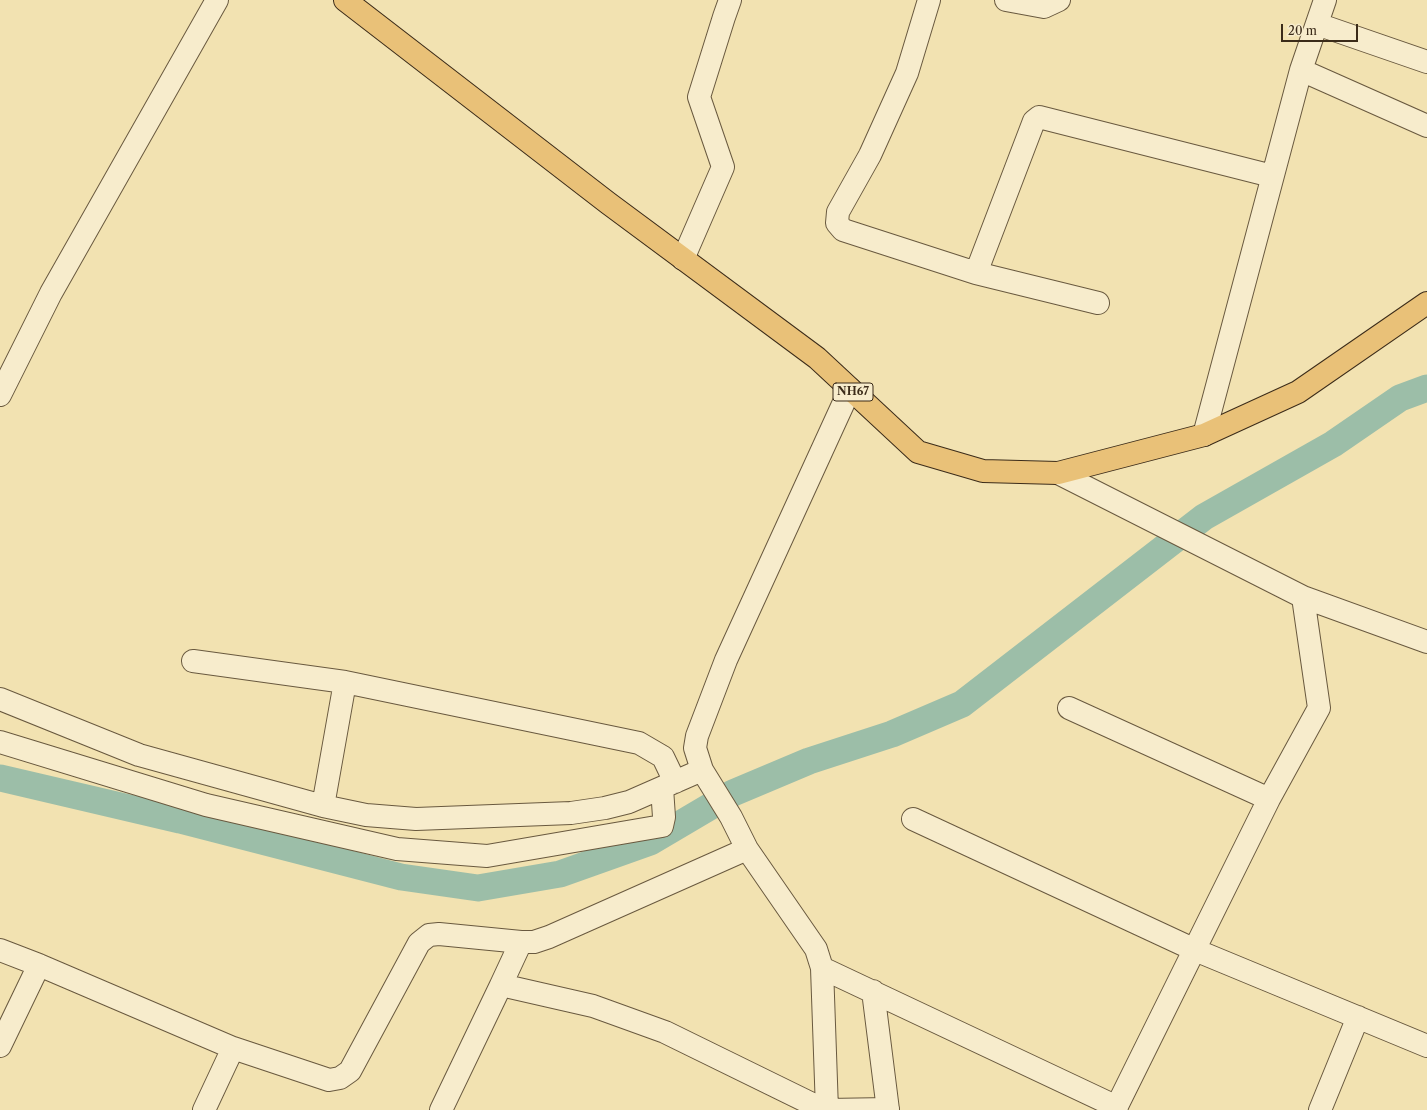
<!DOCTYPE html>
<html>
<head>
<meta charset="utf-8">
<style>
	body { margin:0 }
	#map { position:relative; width:1427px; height:1110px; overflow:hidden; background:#f2e2b1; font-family:"Libre Caslon Text",serif }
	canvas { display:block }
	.scale { position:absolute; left:1281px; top:24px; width:77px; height:18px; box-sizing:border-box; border:2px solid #3b2b19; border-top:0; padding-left:5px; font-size:12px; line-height:14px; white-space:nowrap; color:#3b2b19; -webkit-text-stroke:3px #f7eccc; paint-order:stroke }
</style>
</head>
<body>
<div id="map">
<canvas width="1427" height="1110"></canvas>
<div class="scale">20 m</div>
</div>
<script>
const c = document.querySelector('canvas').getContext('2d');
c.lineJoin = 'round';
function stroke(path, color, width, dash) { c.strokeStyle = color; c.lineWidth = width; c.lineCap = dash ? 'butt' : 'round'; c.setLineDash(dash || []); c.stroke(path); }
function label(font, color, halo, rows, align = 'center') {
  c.font = font + ' "Libre Caslon Text",serif'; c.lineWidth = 4; c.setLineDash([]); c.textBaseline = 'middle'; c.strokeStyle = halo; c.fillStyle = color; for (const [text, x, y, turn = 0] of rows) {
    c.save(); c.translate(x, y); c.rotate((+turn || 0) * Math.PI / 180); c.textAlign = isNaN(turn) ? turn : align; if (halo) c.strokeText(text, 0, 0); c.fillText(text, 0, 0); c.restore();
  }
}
stroke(new Path2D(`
	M0,778L180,820L401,877L478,888L560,874L650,842L733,793L809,761L892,734L962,704L1204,517L1333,444L1400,398L1427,388`), '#9cbea8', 27);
const street = new Path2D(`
	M929,0L907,73L870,155L838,212L837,223L843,230L976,273L1098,303
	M1006,0L1044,7L1059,0
	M1325,0L1301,70L1427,126
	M1317,24L1427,62
	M683,259L723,167L699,97L724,17L730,0
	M976,273L1034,121L1039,117L1272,176
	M0,395L51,293L217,0
	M1204,435L1301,70
	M1058,473L1303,597L1427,642
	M193,661L345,682L639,743L663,757L675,782
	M0,699L139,755L323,806L366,815L416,819L571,813L605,808L629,802L702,770L731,817L747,849L816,949L822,968L827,1110
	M1069,708L1269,799
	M0,742L206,805L397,849L487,856L662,826L664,817L662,788
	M702,770L695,748L697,736L726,660L850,389
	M323,806L345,682
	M913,819L1195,950L1427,1046
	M0,950L39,965L233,1048L329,1080L340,1078L350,1071L419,943L429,935L439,934L521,942
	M822,968L1117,1107
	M501,985L521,942H534L549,937L747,849
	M873,991L888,1110
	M0,1046L39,965
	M204,1110L233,1048
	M441,1110L501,985L593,1006L665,1032L816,1106L827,1110L888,1109
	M1115,1110L1269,799L1319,708L1303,597
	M1320,1110L1358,1017`);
const highway = new Path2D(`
	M345,0L608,203L817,358L918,452L983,471L1058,473L1204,435L1298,392L1427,303`);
stroke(street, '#69593f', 24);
stroke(highway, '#3b2b19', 24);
stroke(street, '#f7eccc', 22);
stroke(highway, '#e9c178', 22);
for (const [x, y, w] of [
	[853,392,40]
]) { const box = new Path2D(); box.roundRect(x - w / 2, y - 9, w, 18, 3); c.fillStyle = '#f7eccc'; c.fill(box); stroke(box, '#3b2b19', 1); }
label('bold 11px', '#3b2b19', null, [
	["NH67",853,392]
]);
</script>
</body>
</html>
